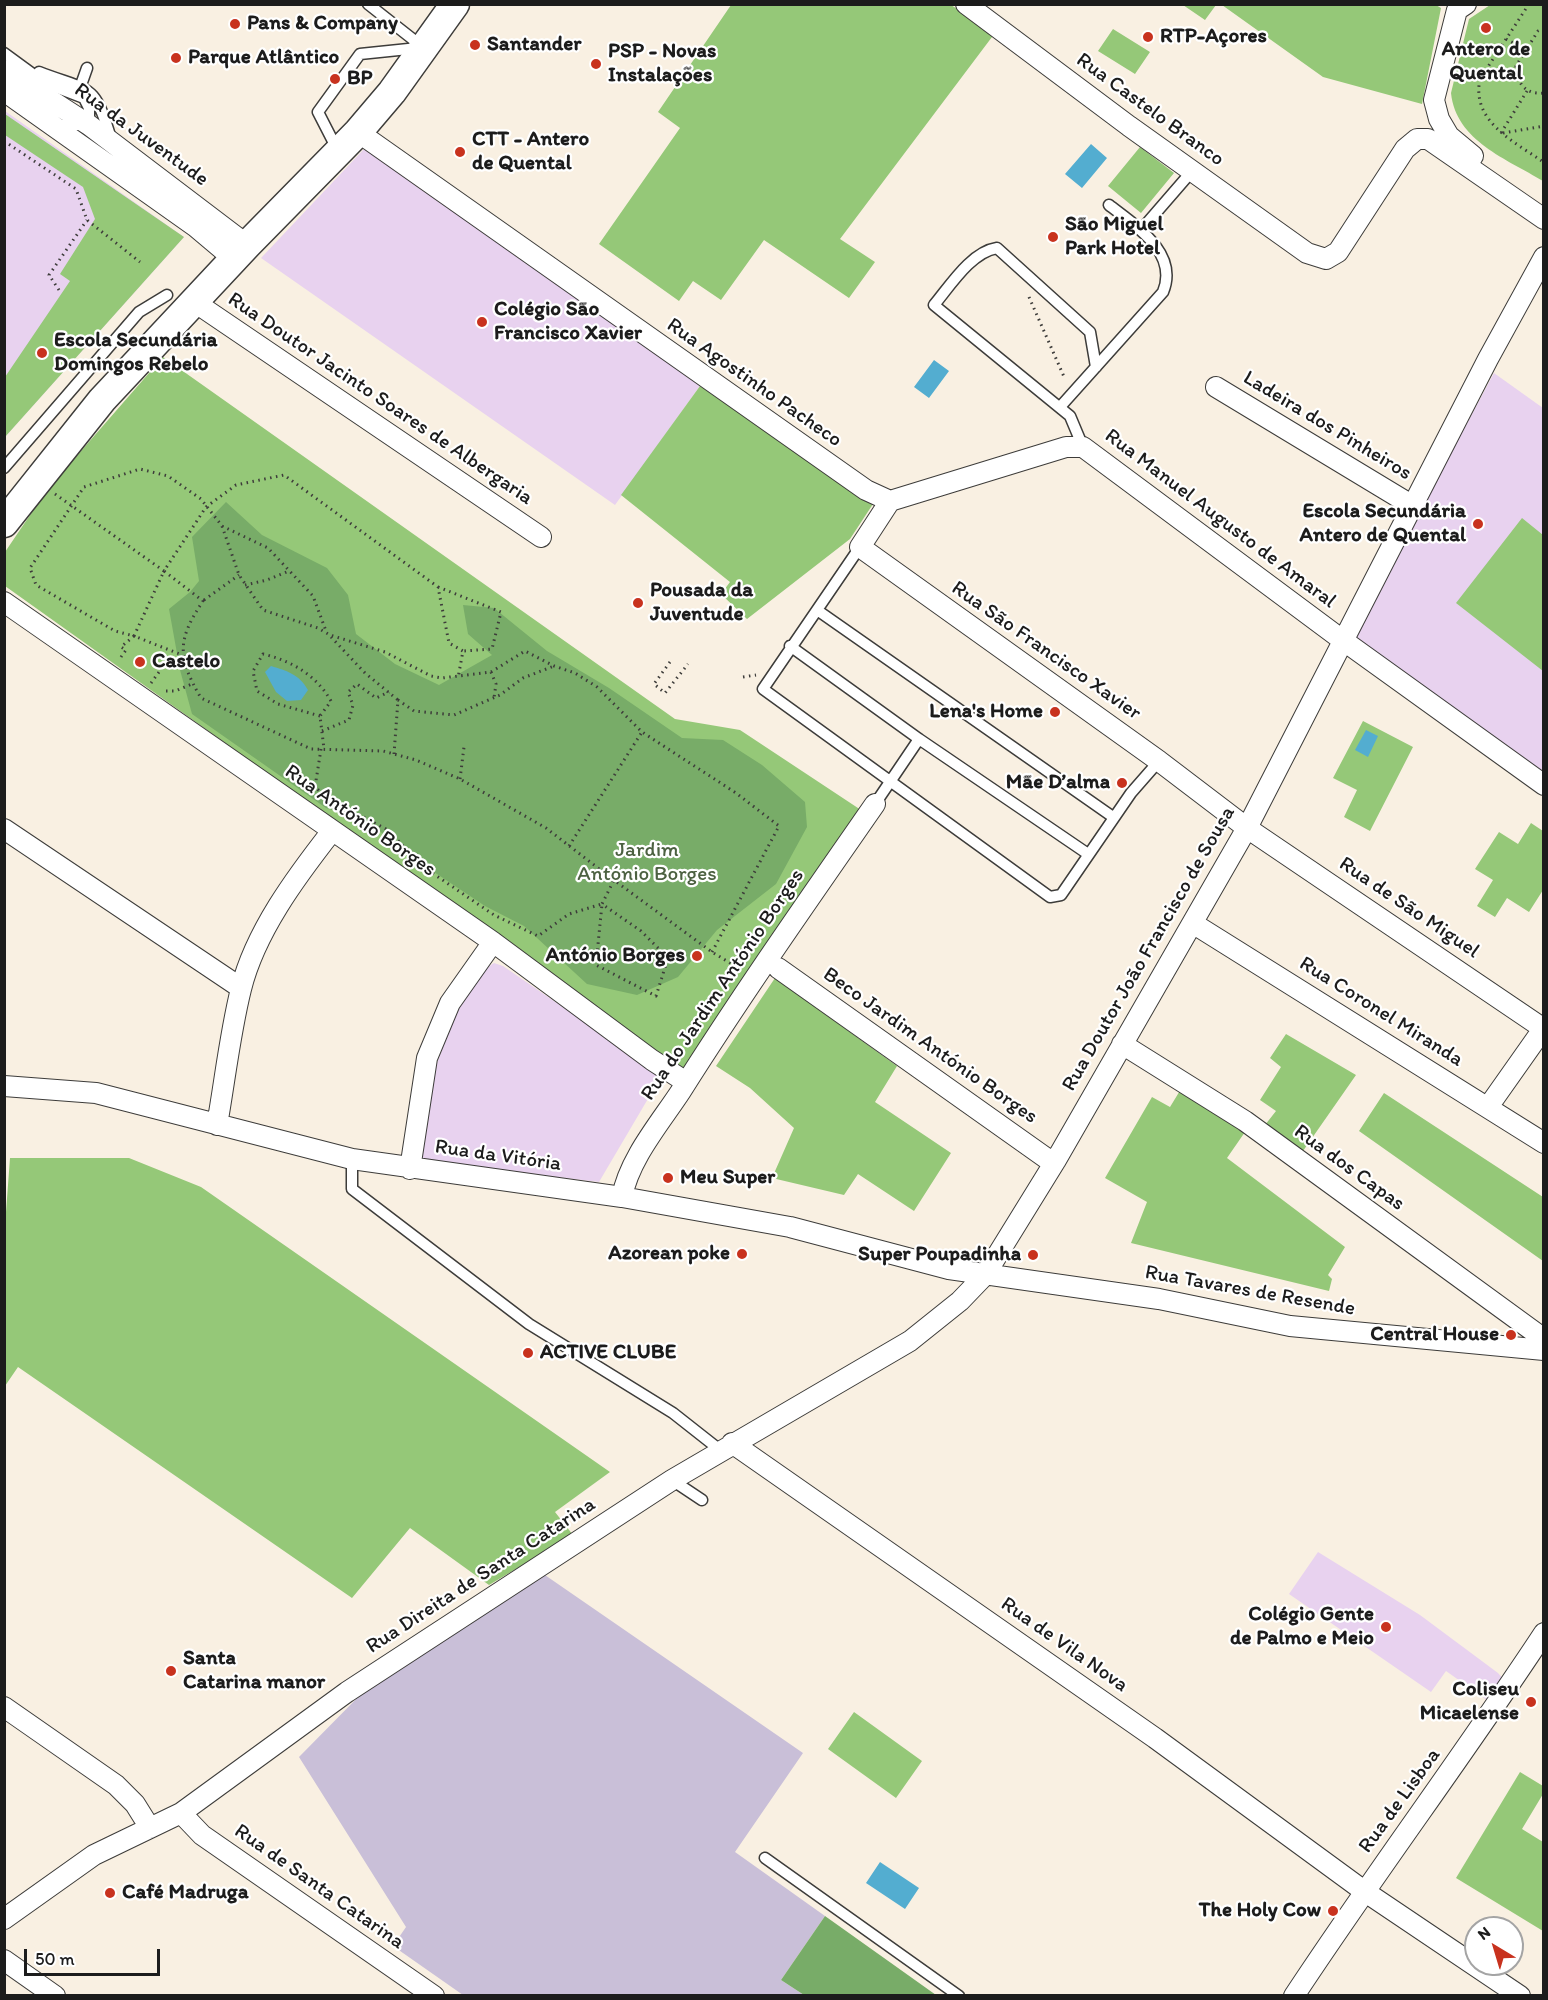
<!DOCTYPE html>
<html>
<head>
<meta charset="utf-8">
<style>
	body { margin:0 }
	#map { position:relative; width:1548px; height:2000px; overflow:hidden; background:#f9f0e2; font-family:Itim,sans-serif }
	canvas { display:block }
	.frame { position:absolute; inset:0; border:6px solid #1c1c1c; pointer-events:none }
	.north { position:absolute; left:1464px; top:1916px; width:60px; height:60px; box-sizing:border-box; background:#fff; border:2px solid #a4a4a4; border-radius:50%; rotate:322deg; font-size:16px; font-weight:700; line-height:24px; text-align:center; color:#1c1c1c }
	.north::after { content:''; display:block; margin:auto; width:21px; height:27px; background:#c8321e; clip-path:polygon(50% 0,100% 100%,50% 72%,0 100%) }
	.scale { position:absolute; left:24px; top:1949px; width:136px; height:27px; box-sizing:border-box; border:3px solid #1c1c1c; border-top:0; padding-left:8px; font-size:18px; line-height:21px; white-space:nowrap; color:#1c1c1c; -webkit-text-stroke:4px #fff; paint-order:stroke }
</style>
</head>
<body>
<div id="map">
<canvas width="1548" height="2000"></canvas>
<div class="frame"></div>
<div class="north">N</div>
<div class="scale">50 m</div>
</div>
<script>
const c = document.querySelector('canvas').getContext('2d');
c.lineJoin = 'round';
function paint(path, color) { c.fillStyle = color; c.fill(path, 'evenodd'); }
function stroke(path, color, width, dash) { c.strokeStyle = color; c.lineWidth = width; c.lineCap = dash ? 'butt' : 'round'; c.setLineDash(dash || []); c.stroke(path); }
function label(font, color, halo, rows, align = 'center') {
  c.font = font + ' Itim,sans-serif'; c.lineWidth = 4.5; c.setLineDash([]); c.textBaseline = 'middle'; c.strokeStyle = halo; c.fillStyle = color; for (const [text, x, y, turn = 0] of rows) {
    c.save(); c.translate(x, y); c.rotate((+turn || 0) * Math.PI / 180); c.textAlign = isNaN(turn) ? turn : align; if (halo) c.strokeText(text, 0, 0); c.fillText(text, 0, 0); c.restore();
  }
}
paint(new Path2D(`
	M5,111L184,237L5,437Z
	M366,147L700,386L615,505L261,258Z
	M1494,373L1543,408V779L1350,641Z
	M494,963L503,966L662,1075L599,1182L421,1161L419,1151L426,1111L437,1063L454,1017L470,986L485,969Z
	M1318,1552L1420,1615L1498,1673L1506,1682L1491,1703L1446,1671L1431,1692L1289,1594Z`), '#e8d2ef');
paint(new Path2D(`
	M542,1573L803,1753L735,1852L825,1916L781,1980L804,1995H463L393,1946L406,1927L299,1757L365,1690Z`), '#c9bfd8');
paint(new Path2D(`
	M731,5H951L995,33L840,239L875,262L849,298L764,240L721,300L693,281L679,301L599,244L680,128L658,112Z
	M1183,5H1216L1205,20Z
	M1222,5H1436L1441,8L1422,104L1323,77Z
	M1490,5H1543V181C1507,159 1456,141 1451,93L1469,19Z
	M1113,29L1150,52L1135,74L1098,51Z
	M5,114L184,237L5,437V377L70,281L60,274L95,219L83,187L5,135Z
	M1140,147L1174,173L1141,213L1108,186Z
	M163,357L675,719L740,730L864,812L685,1071L5,586V552L47,490Z
	M700,386L873,504L850,539L747,619L721,594L730,582L621,495Z
	M1522,518L1543,535V671L1456,603Z
	M1363,721L1413,747L1370,831L1344,817L1357,790L1333,778Z
	M1531,823L1543,831V890L1529,912L1507,898L1495,917L1477,906L1493,880L1475,869L1499,832L1518,844Z
	M775,978L897,1066L875,1102L951,1153L914,1211L858,1174L844,1195L772,1178L794,1128L750,1088L716,1066Z
	M1286,1034L1356,1075L1303,1151L1265,1125L1276,1111L1260,1100L1281,1067L1270,1058Z
	M1181,1089L1245,1132L1227,1158L1345,1247L1328,1275L1332,1279L1329,1291L1131,1243L1147,1202L1105,1178L1152,1097L1170,1107Z
	M1384,1093L1543,1197V1261L1359,1131Z
	M10,1158H129L201,1187L610,1472L555,1512L573,1535L489,1585L410,1528L352,1598L18,1367L5,1386L4,1239Z
	M854,1712L922,1761L896,1798L828,1749Z
	M1520,1772L1543,1786V1794L1522,1829L1543,1842V1931L1456,1878Z`), '#95c878');
paint(new Path2D(`
	M226,502L262,535L327,568L348,595L356,634L395,664L439,685L492,655L468,634L463,605L494,608L547,651L609,688L682,738L723,740L762,765L805,802L807,827L776,884L717,930L678,977L637,995L587,984L524,926L485,906L398,848L371,823L326,808L192,714L180,670L169,609L190,592L199,581L192,537Z
	M825,1916L936,1995H804L781,1980Z`), '#78ac68');
paint(new Path2D(`
	M1091,144L1107,158L1082,188L1065,174Z
	M934,360L949,371L929,398L914,387Z
	M271,666C287,671 299,674 308,690L301,700L287,701L276,692L265,672Z
	M1366,730L1378,736L1368,757L1355,750Z
	M880,1862L919,1888L905,1909L866,1883Z`), '#53add0');
const service = new Path2D(`
	M368,4L424,48
	M4,53L45,83L84,98L89,108V125H55
	M39,72C90,92 94,81 111,139
	M81,85L87,68
	M338,151L318,112L360,54L418,48
	M1141,230L1193,170
	M1060,407L1163,292C1179,253 1136,226 1109,205
	M1083,447L1070,416L934,305C950,286 971,252 997,248L1090,332L1096,367
	M4,468L139,312L167,295
	M860,547L763,689L1050,897L1061,895L1131,793L1159,761
	M817,610L1113,817
	M790,646L919,739L1088,854
	M875,804L919,739
	M352,1159V1189L529,1324L673,1413L720,1450
	M672,1480L702,1500
	M765,1858L959,1996`);
const minor = new Path2D(`
	M966,4L1129,126L1307,253L1326,259L1338,252L1405,149L1417,139H1428L1544,219
	M1466,4L1457,10L1434,100L1439,119L1449,136L1473,156
	M4,70L89,125L247,245
	M4,91L196,227L234,259
	M358,132L866,490L890,501
	M193,301L541,537
	M1216,387L1413,506
	M890,501L860,547L1159,761L1247,828L1544,1029
	M890,501L1066,447H1083L1337,636L1544,785
	M4,602L493,942L652,1060L686,1082
	M4,829L241,988
	M1194,924L1544,1143
	M778,968L1046,1158L1056,1160
	M1122,1044L1245,1121L1544,1339
	M4,1086L96,1093L352,1159L622,1197L790,1227L949,1269L1159,1299L1290,1326L1544,1350
	M1488,1107L1543,1029
	M217,1125C225,1080 230,1033 241,989C255,932 296,877 332,831
	M410,1169L427,1058L450,1003L493,942
	M622,1197C629,1159 660,1123 681,1091C743,993 809,899 875,804
	M732,1443L1155,1738L1364,1891L1520,1996
	M4,1707L116,1785L135,1804L150,1828
	M181,1813L202,1835L434,1996
	M4,1919L94,1855L181,1813L347,1692L672,1480L910,1341L960,1301L985,1275L1056,1160L1247,828L1488,359L1544,257
	M4,1960L55,1996
	M1294,1996C1375,1873 1463,1756 1544,1633`);
const secondary = new Path2D(`
	M4,523L102,400L247,245L358,132L392,92L455,4`);
stroke(service, '#3d3c3a', 13);
stroke(minor, '#3d3c3a', 22);
stroke(secondary, '#3d3c3a', 31);
stroke(new Path2D(`
	M1529,4L1480,79C1471,121 1513,141 1542,161
	M1544,28L1538,31L1516,66C1517,83 1525,95 1544,93
	M1506,39L1526,50
	M1501,133L1527,91
	M1503,133L1544,126
	M4,141L76,189L87,220L140,262
	M59,290L49,275L87,220
	M1029,297L1065,379
	M55,494L164,571L206,507L236,485L284,475L438,587L449,643L463,651L458,678
	M222,526L268,548L313,596L326,631
	M245,585L267,580L289,571
	M438,587L501,612L492,649L463,651
	M204,600L239,575
	M331,637L365,673L398,700
	M121,657L126,650L121,647L134,636L182,655
	M670,662L654,684L665,693L688,664
	M491,672L496,684L494,698
	M743,677L756,675
	M151,683L159,672
	M166,691H175L192,684
	M320,716L278,704L257,691L253,671L263,654C292,661 316,675 331,701L320,716L324,749
	M322,731L349,720L353,705L348,692L357,684L376,698L389,692
	M321,749L315,787L329,799L388,830L422,866L494,915L538,936L569,914L602,904L596,965L656,996L668,958L641,931L602,904L614,880
	M394,754L398,700L414,711L454,715L500,695L523,678L554,666
	M460,779L464,747
	M569,846L642,732
	M712,952L779,826L736,793L642,732L597,687L575,673L554,666L525,651L491,672L442,678L431,676L385,652L330,635L318,628L263,610L239,575L222,526L201,499L168,476L140,469L84,487L30,568L36,585L115,631L134,636L164,571L203,601C177,640 177,657 201,698L311,749L383,751L416,760L460,779L546,828L611,878L712,952L740,969`), '#3d3c3a', 3, [1.5, 4.5]);
stroke(service, '#fff', 10);
stroke(minor, '#fff', 20);
stroke(secondary, '#fff', 28);
for (const [x, y, r, color] of [
	[235,24,6,"#c8321e"],
	[1486,28,6,"#c8321e"],
	[1148,37,6,"#c8321e"],
	[475,45,6,"#c8321e"],
	[176,58,6,"#c8321e"],
	[596,64,6,"#c8321e"],
	[335,79,6,"#c8321e"],
	[460,152,6,"#c8321e"],
	[1053,237,6,"#c8321e"],
	[482,322,6,"#c8321e"],
	[42,353,6,"#c8321e"],
	[1478,524,6,"#c8321e"],
	[638,603,6,"#c8321e"],
	[140,662,6,"#c8321e"],
	[1055,712,6,"#c8321e"],
	[1122,783,6,"#c8321e"],
	[697,956,6,"#c8321e"],
	[668,1178,6,"#c8321e"],
	[742,1254,6,"#c8321e"],
	[1033,1255,6,"#c8321e"],
	[1511,1335,6,"#c8321e"],
	[528,1353,6,"#c8321e"],
	[1386,1627,6,"#c8321e"],
	[171,1671,6,"#c8321e"],
	[1531,1702,6,"#c8321e"],
	[110,1893,6,"#c8321e"],
	[1333,1911,6,"#c8321e"]
]) { const dot = new Path2D(); dot.arc(x, y, r, 0, 2 * Math.PI); c.fillStyle = color; c.fill(dot); stroke(dot, '#fff', 2); }
label('bold 21px', '#1c1c1c', '#fff', [
	["Pans & Company",247,24],
	["RTP-Açores",1160,37],
	["Santander",487,45],
	["Antero de",1486,50,"center"],
	["Quental",1486,74,"center"],
	["PSP - Novas",608,52],
	["Instalações",608,76],
	["Parque Atlântico",188,58],
	["BP",347,79],
	["CTT - Antero",472,140],
	["de Quental",472,164],
	["São Miguel",1065,225],
	["Park Hotel",1065,249],
	["Colégio São",494,310],
	["Francisco Xavier",494,334],
	["Escola Secundária",54,341],
	["Domingos Rebelo",54,365],
	["Escola Secundária",1466,512,"right"],
	["Antero de Quental",1466,536,"right"],
	["Pousada da",650,591],
	["Juventude",650,615],
	["Castelo",152,662],
	["Lena's Home",1043,712,"right"],
	["Mãe D’alma",1110,783,"right"],
	["António Borges",685,956,"right"],
	["Meu Super",680,1178],
	["Azorean poke",730,1254,"right"],
	["Super Poupadinha",1021,1255,"right"],
	["Central House",1499,1335,"right"],
	["ACTIVE CLUBE",540,1353],
	["Colégio Gente",1374,1615,"right"],
	["de Palmo e Meio",1374,1639,"right"],
	["Santa",183,1659],
	["Catarina manor",183,1683],
	["Coliseu",1519,1690,"right"],
	["Micaelense",1519,1714,"right"],
	["Café Madruga",122,1893],
	["The Holy Cow",1321,1911,"right"]
], 'left');
label('21px', '#1c1c1c', '#fff', [
	["Rua Castelo Branco",1150,110,36],
	["Rua da Juventude",141,135,36],
	["Rua Agostinho Pacheco",754,383,35],
	["Rua Doutor Jacinto Soares de Albergaria",380,399,34],
	["Ladeira dos Pinheiros",1327,426,31],
	["Rua Manuel Augusto de Amaral",1220,519,37],
	["Rua São Francisco Xavier",1046,651,35],
	["Rua António Borges",360,821,35],
	["Rua de São Miguel",1409,908,34],
	["Rua Doutor João Francisco de Sousa",1149,949,-60],
	["Rua do Jardim António Borges",723,985,-56],
	["Rua Coronel Miranda",1381,1012,32],
	["Beco Jardim António Borges",930,1046,35],
	["Rua da Vitória",498,1156,8],
	["Rua dos Capas",1349,1168,36],
	["Rua Tavares de Resende",1250,1291,10],
	["Rua Direita de Santa Catarina",481,1576,-33],
	["Rua de Vila Nova",1064,1645,35],
	["Rua de Lisboa",1400,1801,-54],
	["Rua de Santa Catarina",319,1887,35]
]);
label('21px', '#4c6141', '#fff', [
	["Jardim",647,851],
	["António Borges",647,875]
]);
</script>
</body>
</html>
